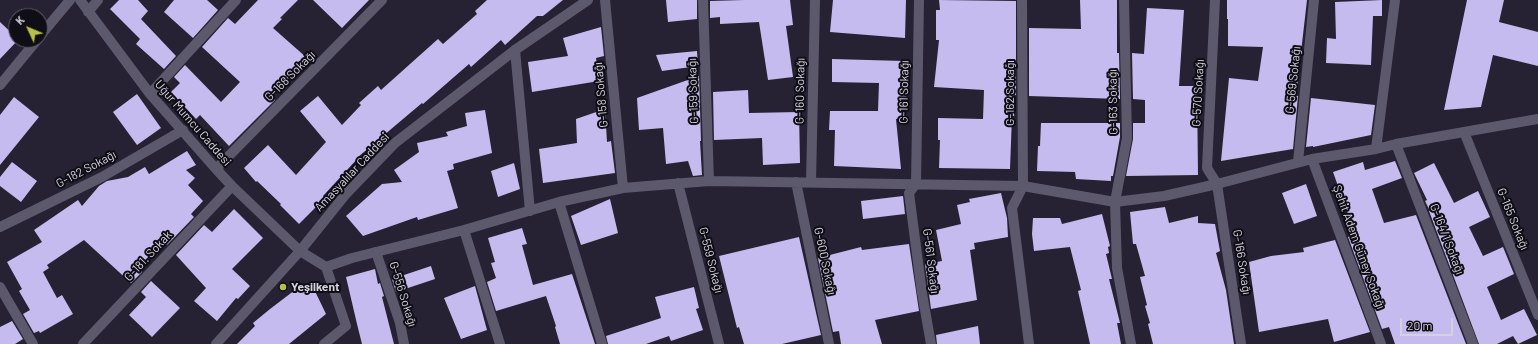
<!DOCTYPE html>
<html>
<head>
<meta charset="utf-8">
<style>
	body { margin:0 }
	#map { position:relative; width:1538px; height:344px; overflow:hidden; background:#262233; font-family:Barlow,sans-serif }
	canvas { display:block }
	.north { position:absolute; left:8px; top:8px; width:40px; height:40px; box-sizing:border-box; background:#0f0d15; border:1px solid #5e5c65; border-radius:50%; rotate:314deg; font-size:11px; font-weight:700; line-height:16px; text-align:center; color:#d4d2dd }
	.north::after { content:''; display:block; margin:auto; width:14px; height:18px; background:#b6c149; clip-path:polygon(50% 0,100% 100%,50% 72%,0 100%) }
	.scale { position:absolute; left:1400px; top:318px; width:53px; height:18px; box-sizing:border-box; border:2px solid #d4d2dd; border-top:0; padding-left:5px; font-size:12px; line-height:14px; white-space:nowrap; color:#d4d2dd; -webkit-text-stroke:3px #0f0d15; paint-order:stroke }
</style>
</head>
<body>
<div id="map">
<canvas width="1538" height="344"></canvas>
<div class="north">K</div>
<div class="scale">20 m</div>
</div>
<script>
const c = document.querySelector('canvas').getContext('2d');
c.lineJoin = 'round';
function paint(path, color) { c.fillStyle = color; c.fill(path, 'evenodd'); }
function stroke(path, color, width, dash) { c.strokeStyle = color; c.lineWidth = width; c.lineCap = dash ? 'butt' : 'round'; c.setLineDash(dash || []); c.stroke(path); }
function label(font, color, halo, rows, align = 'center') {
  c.font = font + ' Barlow,sans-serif'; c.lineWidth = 4; c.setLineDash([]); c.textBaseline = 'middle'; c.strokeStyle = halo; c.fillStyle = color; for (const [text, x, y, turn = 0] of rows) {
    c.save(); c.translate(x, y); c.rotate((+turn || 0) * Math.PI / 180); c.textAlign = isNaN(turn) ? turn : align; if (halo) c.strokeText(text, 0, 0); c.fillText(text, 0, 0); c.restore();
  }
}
paint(new Path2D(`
	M119,0H138L148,11L141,19L176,56L164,69L136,44L140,39L110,9Z
	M174,0H207L218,10L193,38L164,12Z
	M258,0H298L280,18L282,19L273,28L307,58L272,97L275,100L229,146L200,115L196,119L171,92L180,83L174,77L185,65L221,102L240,82L202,47L228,18L235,24Z
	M313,0H369L342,28Z
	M487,0H563L543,16H537L505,45L501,40L471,67L469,64L423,104L422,103L358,157H359L323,196L325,198L299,224L280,205L281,204L257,181L256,182L244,168L268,145L296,175L326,142L300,111L318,96L342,125L361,105L359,103L378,86L381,90L438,39L443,44L477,14L475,11Z
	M666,0H697V19L668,22Z
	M744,0H790L793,25L786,26L793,77L768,80L759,22L720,24V17L710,18V1Z
	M833,0H906L905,38L830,32Z
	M939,0L1016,1V95H1014V116H1012L1010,169L939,168L940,140H938V118L983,119L984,90L934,87L939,40H936V10H940Z
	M1080,0H1117V53H1119L1120,99L1029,96V28L1081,29Z
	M1227,0H1307L1296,96H1298L1293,149L1221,161L1229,78L1258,81L1263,47L1228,46V19H1227Z
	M1382,0V16H1373L1371,65L1326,63L1327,38L1336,39L1335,2Z
	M1467,0H1504L1499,22L1538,32V66L1493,55L1481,107L1444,110Z
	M1147,8L1184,10L1179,86H1197L1198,175L1126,176L1133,139V123H1145V100L1133,99L1132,53L1144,54Z
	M0,22L16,37V40H18L0,59Z
	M601,27L604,56L596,58L599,81L532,92L528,62L568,56L563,38Z
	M697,51L698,66L662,71L656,55Z
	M832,59L904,61V85H907L905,118L896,119L901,169L834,166L835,130H829L830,111H878L879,83L832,82Z
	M699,76L701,141H700L702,175L693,176L688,161L666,164L663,128L639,130L637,98Z
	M748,90L749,113L799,112L800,163L763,165L762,138L714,140L713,92Z
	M137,94L161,128L137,145L113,112Z
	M14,97L39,117L0,165V115Z
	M1311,98L1375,105L1371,135L1313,147V146L1306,147Z
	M605,109L607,142L611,141L615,173L543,183L539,149L577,143L576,119Z
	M485,110L492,153L453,164L454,169L447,171L458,208L418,220L417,217L363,236L346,216L382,184L402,182L394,170L419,152L417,143L448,136L446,132L467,126L465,113Z
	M1041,123H1120V137L1113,176H1111V181L1076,179L1075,172L1037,171L1038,146H1040Z
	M187,151L196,165L186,170L195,178L188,185L203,201L191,214L194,217L167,245L163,242L159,245L138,268L142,272L131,283L84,240L47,265L49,268L43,272L57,298L62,295L73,314L40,333L39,331L34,333L23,314L30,310L19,291L22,289L7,262L42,242L34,230L78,200L82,206L99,186L107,181L128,177L145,167L149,174Z
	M1395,161L1402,178L1372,189L1384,223L1416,215L1466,344H1395L1389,327L1382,329L1348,237L1352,235L1350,229L1353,228L1333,172L1363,162L1365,170Z
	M12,162L37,181L21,202L0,186V177Z
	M514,163L520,189L498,197L491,171Z
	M1434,163L1454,203L1478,191L1490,217L1469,227L1483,256L1503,247L1514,274L1487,287L1501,320L1524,309L1537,335L1518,344L1513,336L1497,344H1479L1429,211H1430L1425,201L1427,200L1414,173Z
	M1306,184L1317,216L1294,224L1282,193Z
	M1001,193L1007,218L1008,237L974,243L975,249L970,250L977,300L931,309L925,264L942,261L936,230L961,224L957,205L970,202L969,199Z
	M903,196L905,214L863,219L861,201Z
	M610,199L618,233L581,245L571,216Z
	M1165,207L1169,223L1198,216V223L1215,224L1220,251L1216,253L1226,290L1234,344H1153L1148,324L1150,323L1145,306L1147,305L1140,277L1145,276L1136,244H1133L1130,212Z
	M234,209L263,238L232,269L250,286L238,299L236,298L217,321L194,301L206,288L176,255L204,225L212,232Z
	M1102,214L1110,246L1108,247L1109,253L1106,254L1112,279H1109L1120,323H1117L1121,344H1090L1078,291L1081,290L1070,247L1034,251L1032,234L1033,218H1060L1062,224Z
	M522,228L527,244L522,245L533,285L572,274L595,344H560L555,327L556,326L546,296L496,311L487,282L496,278L491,263L495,262L488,238Z
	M799,237L821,335L782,344H744L739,327L737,328L719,256Z
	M1335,240L1370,332L1334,342L1328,319L1259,332L1249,262L1271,256L1304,252L1303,248Z
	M909,244L919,311L875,320L882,344H841L839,331L833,332L818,258L861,247L862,250Z
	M431,266L435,279L396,292L392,279Z
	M375,269L378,284L380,283L384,296L382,297L394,344H362L357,324L346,277Z
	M151,281L180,308L152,337L129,315L146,297L141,292Z
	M312,285L326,314L289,344H237L255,326L253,323L270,309L295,290Z
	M475,286L487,330L461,339L444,298Z
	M694,287L699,308L696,309L703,330L671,341L669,336L646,344H608L606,336L661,318L655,297Z
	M12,321L23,339L15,344H0V327Z
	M978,326L980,344H937L936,335Z`), '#c6bbee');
stroke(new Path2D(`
	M80,0L150,94L216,169L232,186L300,251L326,267L352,258L464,230L559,202L623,188L709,181L1023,186L1115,202L1164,196L1217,184L1312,159L1376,149L1396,144L1538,119
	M605,0L623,188
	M703,0L709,181
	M919,0L916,184L909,193L922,293L931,344
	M1022,0L1023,186L1012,208L1029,344
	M1124,0L1127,138L1115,202L1117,268L1131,344
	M1215,0L1207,168L1217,184L1241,344
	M88,12L98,0
	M40,36L70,0
	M515,50L530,211
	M0,85L37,40
	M150,94L236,0
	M1464,132L1538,315
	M1396,144L1473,344
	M1376,149L1395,0
	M1312,159L1381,344
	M1298,162L1314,0
	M216,169L382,0
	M796,182L829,344
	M811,182L815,0
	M678,183L719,344
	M559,202L602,344
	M0,227L102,177L183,130
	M464,230L500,344
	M0,287L33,344
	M83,344L232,186
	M324,344L346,326L326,267`), '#5d596d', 10);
stroke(new Path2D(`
	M376,252L400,323L404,344
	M216,344L300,251L345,195L395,143L515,50L588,0`), '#5d596d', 10);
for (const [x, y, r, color] of [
	[283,287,4,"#b6c149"]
]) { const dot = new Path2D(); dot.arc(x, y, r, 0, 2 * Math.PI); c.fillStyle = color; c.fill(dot); stroke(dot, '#0f0d15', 1.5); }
label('12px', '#d4d2dd', '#0f0d15', [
	["G-168 Sokağı",290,76,-45],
	["G-569 Sokağı",1293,80,-84],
	["G-159 Sokağı",693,91,-92],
	["G-160 Sokağı",800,91,-89],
	["G-161 Sokağı",904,92,-89],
	["G-162 Sokağı",1010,93,-90],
	["G-570 Sokağı",1198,93,-87],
	["G-158 Sokağı",601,95,-95],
	["G-163 Sokağı",1113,102,-91],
	["Uğur Mumcu Caddesi",193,123,49],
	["G-182 Sokağı",86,169,-28],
	["Amasyalılar Caddesi",352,172,-47],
	["G-165 Sokağı",1513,219,68],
	["G-164/1 Sokağı",1447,239,69],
	["Şehit Adem Güney Sokağı",1359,247,70],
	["G-181. Sokak",148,256,-47],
	["G-559 Sokağı",711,260,76],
	["G-600 Sokağı",825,261,78],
	["G-561 Sokağı",931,261,83],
	["G-166 Sokağı",1242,262,81],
	["G-556 Sokağı",403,294,73]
]);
label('bold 12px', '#d4d2dd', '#0f0d15', [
	["Yeşilkent",291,287]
], 'left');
</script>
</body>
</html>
